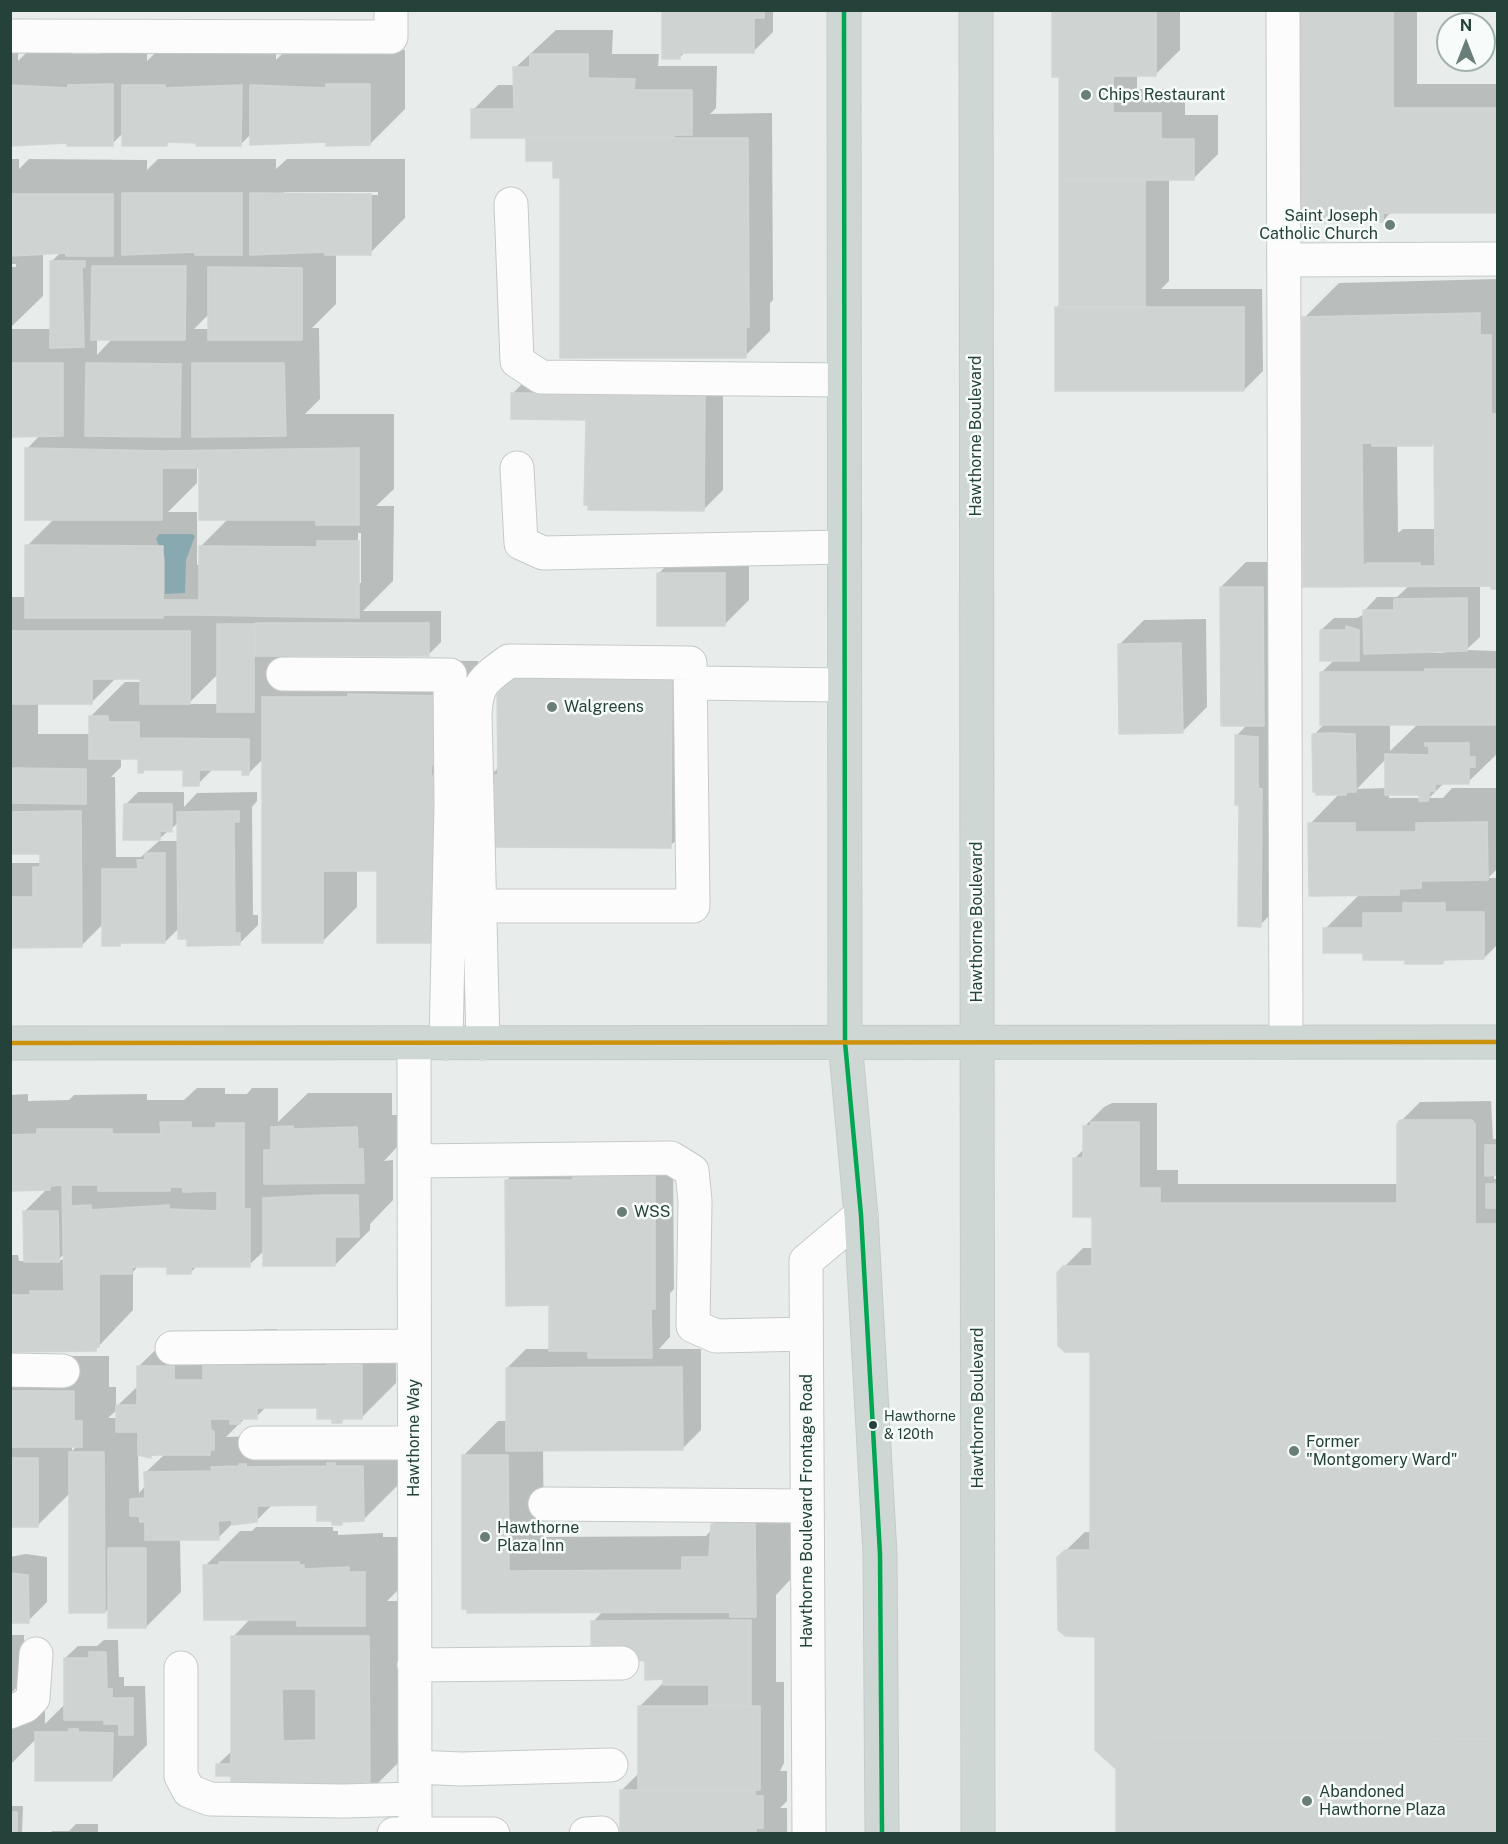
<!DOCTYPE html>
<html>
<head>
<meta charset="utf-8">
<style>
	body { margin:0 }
	#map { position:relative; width:1508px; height:1844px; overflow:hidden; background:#e8edeb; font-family:"Public Sans",sans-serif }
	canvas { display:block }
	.frame { position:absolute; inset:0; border:12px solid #24423a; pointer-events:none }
	.north { position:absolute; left:1436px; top:12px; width:60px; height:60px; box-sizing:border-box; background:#f7fbf9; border:2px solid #a3b1ad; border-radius:50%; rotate:0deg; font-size:16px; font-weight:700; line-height:24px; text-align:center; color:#24423a }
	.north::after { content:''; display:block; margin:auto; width:21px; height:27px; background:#697e78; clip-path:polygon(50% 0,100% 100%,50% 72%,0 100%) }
</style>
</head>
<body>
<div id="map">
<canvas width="1508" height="1844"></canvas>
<div class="frame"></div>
<div class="north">N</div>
</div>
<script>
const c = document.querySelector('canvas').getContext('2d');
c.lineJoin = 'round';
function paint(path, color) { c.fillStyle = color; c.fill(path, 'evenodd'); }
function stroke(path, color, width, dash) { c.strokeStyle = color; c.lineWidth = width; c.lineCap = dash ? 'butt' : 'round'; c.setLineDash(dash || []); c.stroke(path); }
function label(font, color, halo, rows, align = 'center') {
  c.font = font + ' "Public Sans",sans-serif'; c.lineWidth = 5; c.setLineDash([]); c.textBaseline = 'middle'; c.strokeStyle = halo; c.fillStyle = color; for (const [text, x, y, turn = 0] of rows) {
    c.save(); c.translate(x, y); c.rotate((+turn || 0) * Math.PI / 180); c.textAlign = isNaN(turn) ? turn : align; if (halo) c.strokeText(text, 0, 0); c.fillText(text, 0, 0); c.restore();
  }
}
paint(new Path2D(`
	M159,534H192L195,536L186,560L185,593L165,594V558L156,539Z`), '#a9d4db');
paint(new Path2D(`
	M664,10H773V32L754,51H686L679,58Z
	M1054,10H1180V50L1155,75H1137V89H1185V115H1218V154L1193,179H1169V281L1161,289H1262L1263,371L1244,390L1056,308L1061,303V75Z
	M1297,10H1417V84H1498V211L1391,212L1383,221Z
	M556,30H613L612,54H659L658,66H717L716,108L710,114L772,113L773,300L770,303V331L745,356L561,177L555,160L527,136L473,110L498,85H515V68Z
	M10,50H18V61L29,50H71V54H101L104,50H147V61L158,50L231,53L234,50H276V60L286,50H405V109L370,144L251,134L241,144L170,141L167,144L123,133L112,144L39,141L10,144Z
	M10,159H19V169L29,159L147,160V170L158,159H276V169L287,159H405V218L370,253H336V304L312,328H319L320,399L305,414H394V489L376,506H394L393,581L363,611H441V642L428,655H289V673L385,660L478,661V729L378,870H357V907L322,942L264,758L248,774L243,768H214L198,784L185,768H146L143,772L140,757H121V767L111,777H115L116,857H141L159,841H178V823L160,838L125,805L138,792H184V807L197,793L257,792V801L252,807L253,915H258V925L239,944L188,938L180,927L165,942H123L120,945L104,923L81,946H10V863H39L42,860V853H10V597H26L27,546L55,518L27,449L40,435H10V329H51V262L61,252H43V296L10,328V267H16V264H10ZM284,192H378V195H284ZM210,313V329H194ZM97,338H113L97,355ZM197,466H201L229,518L200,547V565H197V512H168L197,483ZM358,533H361V583H358ZM218,674V704H188ZM117,677H141V682H125L90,717V734H38V702H92Z
	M1498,279V585H1480V637L1466,650L1498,651V753L1468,782H1445L1429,798H1443L1452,788H1498V868L1488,878H1498V944L1484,958H1447L1442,963L1364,952L1325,929L1360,894L1310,824L1340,793L1314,735L1325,723L1322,672L1335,659L1321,630L1334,618H1357L1365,614V610L1377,597H1397L1410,585H1305L1304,318L1339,283ZM1435,440L1436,529H1403L1398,533L1397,445ZM1446,650L1443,653H1433V651ZM1390,723L1418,724L1390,751ZM1387,758V788L1357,789L1378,767ZM1389,793H1420V798H1389Z
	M532,374L723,375V490L704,509L588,418L513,393Z
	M684,548H749V600L724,625L659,573Z
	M1246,562H1287L1285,900L1260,925L1240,804L1237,735L1248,724L1221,587Z
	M1206,619L1207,707L1182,732L1119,645L1144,620Z
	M691,655L690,827L670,846L490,776L499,767Z
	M197,1088H225V1094H247L252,1088H278V1122L308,1093H392V1115H397L398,1146L384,1161L393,1160V1200L370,1224V1230L335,1265L265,1250L249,1265H198L190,1273L169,1265H139L133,1272V1310L95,1350H10V1255H18L19,1261H25L24,1212L47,1189L10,1190V1095L28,1094V1101L69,1100L74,1095L147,1094V1100H184ZM64,1254L65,1259L57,1261Z
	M1491,1101L1493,1139H1498V1174H1494V1179H1498V1834L1117,1768L1097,1635L1058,1558L1085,1532H1092L1091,1351L1064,1267L1083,1248H1093V1215L1074,1159L1085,1148V1126L1104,1107L1112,1103H1157V1170H1178V1184H1398L1401,1121L1420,1102Z
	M673,1155L674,1289L670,1293V1337L659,1349H701V1430L682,1449H543L544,1537L706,1536L712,1529L713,1524L748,1489H790V1580L776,1595V1682H784V1763L780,1771H787V1801L780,1808H787V1834H622V1790L640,1772V1706L665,1681V1678L647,1659L593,1622L603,1611L468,1607L463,1456L498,1421H507V1368L526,1349H551L550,1303L507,1180L526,1161Z
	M277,1329V1332H360L363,1329L396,1331V1383L361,1418H345L341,1422L319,1406H267L256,1417L244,1419L226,1437L397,1432L398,1485L363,1520H345L341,1523L333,1520L319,1504H273L257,1520L233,1523L218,1538H180L181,1592L146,1627L110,1607L105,1612L71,1492L37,1526H10V1356H109V1387H116V1407L139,1385V1366L174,1332ZM118,1409V1418H108ZM72,1445H78L72,1451ZM138,1454H145V1457L165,1454L146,1472V1485L139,1493Z
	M256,1527H333V1531H338V1535L383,1533V1537H399V1589L387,1601H404V1757L369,1792L233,1775L217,1765L233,1750V1637L251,1618L205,1566L240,1531H252Z
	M26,1554L47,1557V1602L28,1621H10V1557Z
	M10,1635H24V1681L10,1694Z
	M104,1640H118L119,1677H124V1686H145L147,1745L112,1780L36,1739L10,1765V1695H45V1724L65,1704V1658L78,1646H97Z
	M10,1806H23L22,1834H10Z
	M76,1824H98V1832L114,1834H49L52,1831H69Z`), '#0003');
const building = new Path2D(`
	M662,10H764V18H754V53H680V59H662Z
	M1052,10H1156V76H1113V113H1161V139H1194V180H1059V77H1052Z
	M1296,10H1393V108H1498V213H1383V222L1297,223Z
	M530,54H588V78L635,79L634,90H692V135H674V138H471V109H514L513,67H530Z
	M113,84V146H67V143L10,146V85L68,88V85Z
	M326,84H370V145L326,146V142L250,145V85L326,88Z
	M122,85H165V88L242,85L241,146H196V143L167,142V146H122Z
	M526,138H748L749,327H746V358H560V178H553V161H526Z
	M1059,180H1145V307H1059Z
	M122,193H242V255H195V252L122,255Z
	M250,193L371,194V255H325V252L250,255Z
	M10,194H113V256H66V253L10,256Z
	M50,261H85V267H82L84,347L50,348Z
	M92,266H186L185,340H91Z
	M208,267L302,268V340H208Z
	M1055,307H1244V391H1055Z
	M1480,313V335H1491V414H1496V589H1491V586L1303,587L1302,317ZM1362,443H1372V446H1431L1434,443L1435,566H1420V563H1367L1363,566Z
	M10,363H63V436L10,437Z
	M86,363L181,364L180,437L85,436Z
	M192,363H284L286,436L192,437Z
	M511,393L705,394L704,511L588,510V505H584L586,420L511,419Z
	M25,448L163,451L359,448V525H316V520H199V468H162V520H25Z
	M317,541H359V618L199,615H163V618H25V545L163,546V600H199V546L317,547Z
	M657,573H725V626H657Z
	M1220,587H1263L1264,726H1221Z
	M1467,598V651L1364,654L1363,610H1394V599Z
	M255,623H429V656H255Z
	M217,624H254V712H217Z
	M1346,626L1359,630V661H1320V630H1346Z
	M10,631H190V704H140V679H92V704H10Z
	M1181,643L1183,733L1119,734L1118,644Z
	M1425,669H1495V725H1320V672H1425Z
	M672,674L671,848L490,847L489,775H498L497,687L509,675Z
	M348,694L444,696V765H431V776H436V943H377V871H323V943H262V697H348Z
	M89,716H108V722H139V738L249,739V775H242V770H199V786H183V770H143V773H138V759H89Z
	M1330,733L1355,734L1356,792H1346V795H1316V792H1313L1312,734Z
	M1235,735L1258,737V788L1262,789L1261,927L1238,926L1239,805H1235Z
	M1425,743H1469V757H1475V767H1469V784H1435V791H1430L1428,801H1419V795H1385V754L1429,755V746H1425Z
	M10,768L86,769V804L10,803Z
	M124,804H172V832L160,831V840H123Z
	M81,811L82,947L10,948V897H33V867H40V854H10V812Z
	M239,811V822H234L235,933H240V945L187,946V939H178L177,812Z
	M1487,822L1488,880L1421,881V888L1399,889V895L1309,896L1308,823H1355V832H1416V823Z
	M145,853H165V943H120V946H102V869H138L137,860H145Z
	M1403,903H1445V912H1484V959L1443,960V964H1405V960H1363V953H1323V928H1363V913H1403Z
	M1400,1120H1472L1475,1124V1224H1498V1739L1095,1736V1637L1065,1636L1058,1630L1057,1557L1065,1550H1090V1352H1065L1058,1346L1057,1273L1063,1266H1092V1217H1073V1158H1083V1126H1091V1122H1139V1188H1160V1203H1397V1124Z
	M160,1122H191V1128H216V1123H244V1209H250V1267H191V1274H167V1267H132V1274H99V1347H96V1351L10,1352V1295H30V1291H64L62,1185L50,1186V1190L10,1191V1135L37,1134V1129H112V1134H161ZM71,1185H98V1191H170V1187H183V1192L217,1191V1211L169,1209V1205L91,1210V1205L71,1206Z
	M293,1126V1129L357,1127L358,1149H363L364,1183L264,1184V1150H271V1127Z
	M1485,1145H1498V1175L1485,1176Z
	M573,1174H655V1309H651L652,1358H588V1351H549V1305L506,1306L505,1180H573Z
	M1486,1184H1498V1208H1486Z
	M323,1195H358L359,1237H335V1266H263V1198Z
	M23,1211H58L59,1262H24Z
	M235,1363H242V1366H327V1363L362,1365V1419H342V1423H332V1419H317V1408H257V1419H240V1424H230V1419H210L211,1431H214V1450H210V1455H151V1458L138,1455V1432H116V1405H137V1366H174V1380H203V1366H235Z
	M682,1367L683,1450L506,1451V1368Z
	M10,1391H74V1421H82V1447H10Z
	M69,1452H104L105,1613H69Z
	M462,1455H508L509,1571L682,1570V1557H709L711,1524H755L756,1617H730V1612L467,1613V1609H462Z
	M10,1458H38V1527H10Z
	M327,1463H335V1466H363L364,1521L342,1522V1525H332V1521H317V1505L257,1506V1522L232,1525V1520L218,1521L219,1540H145V1522H140L139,1516H130V1499L145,1498L144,1472L212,1471L211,1467L239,1466V1464H246V1467L327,1466Z
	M108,1548H146V1628H108Z
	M219,1562H299V1565H304V1569L349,1567V1572H365V1626H297V1620H204L203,1565H219Z
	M10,1573L28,1575L29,1623H10Z
	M751,1620V1706H709V1685H663V1679L645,1680V1661L591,1655V1621Z
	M231,1636H369L370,1793L231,1794V1776H216V1764H231ZM282,1689H316V1740L283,1741Z
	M89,1652H106L107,1689H112V1698H133V1735H119V1724H104V1720H64V1658H89Z
	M638,1706H760V1790H638Z
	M69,1729H78V1732L113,1733L112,1781H35V1732H69Z
	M1095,1736L1498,1739V1834H1116V1769L1095,1750Z
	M620,1790H755V1796H763V1828H756V1833L763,1834H620Z
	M10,1812H17V1834H10Z`);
paint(building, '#cfd4d2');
stroke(building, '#d1d6d4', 1.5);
const minor = new Path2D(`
	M1283,10L1286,1042
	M10,36L391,37V10
	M511,204L517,361L541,377L844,380
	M1284,260L1498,259
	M517,468L521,543L543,553L844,547
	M283,674L450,675L451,806L446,1043
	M691,683L844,685
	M478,906H693L690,663L509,661C484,679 476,684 475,715L483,1043
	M414,1043L415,1834
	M414,1161L671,1158L692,1171L695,1201L693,1326L716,1336L806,1334
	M172,1348L414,1346
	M10,1370L63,1371
	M255,1443H414
	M545,1504L807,1506
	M414,1665L622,1663
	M181,1668V1776L189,1791L210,1799L344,1801L415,1799
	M10,1712L25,1706L33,1698L36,1654
	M415,1767L461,1769L611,1765
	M394,1834H493
	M586,1834L602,1833
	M809,1834L806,1261L861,1215`);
const major = new Path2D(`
	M844,10L845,1042L861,1215L880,1554L882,1834
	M976,10L978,1834
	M10,1043L1498,1042`);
stroke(minor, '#c5cac8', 35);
stroke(major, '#c3ccc9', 35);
stroke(minor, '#fcfcfc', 33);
stroke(major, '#cfd7d5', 33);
stroke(new Path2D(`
	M844,10L845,1042L861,1215L880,1554L882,1834`), '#00a651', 4.5);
stroke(new Path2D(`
	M10,1043L1498,1042`), '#cd920c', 4.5);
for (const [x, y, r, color] of [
	[1086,95,6,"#697e78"],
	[1390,225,6,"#697e78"],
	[552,707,6,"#697e78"],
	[622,1212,6,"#697e78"],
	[873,1425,5,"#24423a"],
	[1294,1451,6,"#697e78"],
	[485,1537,6,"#697e78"],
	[1307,1801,6,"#697e78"]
]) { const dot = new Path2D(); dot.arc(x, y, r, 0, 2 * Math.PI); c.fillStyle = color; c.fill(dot); stroke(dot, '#f7fbf9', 2); }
label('14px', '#24423a', '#f7fbf9', [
	["Hawthorne",884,1417],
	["& 120th",884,1435]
], 'left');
label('16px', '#24423a', '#f7fbf9', [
	["Chips Restaurant",1098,95],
	["Saint Joseph",1378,216,"right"],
	["Catholic Church",1378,234,"right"],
	["Walgreens",564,707],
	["WSS",634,1212],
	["Former",1306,1442],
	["\"Montgomery Ward\"",1306,1460],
	["Hawthorne",497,1528],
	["Plaza Inn",497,1546],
	["Abandoned",1319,1792],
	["Hawthorne Plaza",1319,1810]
], 'left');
label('16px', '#24423a', '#f7fbf9', [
	["Hawthorne Boulevard",976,436,-90],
	["Hawthorne Boulevard",977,922,-90],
	["Hawthorne Boulevard",978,1408,-90],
	["Hawthorne Way",414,1438,-90],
	["Hawthorne Boulevard Frontage Road",807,1511,-90]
]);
</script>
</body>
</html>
